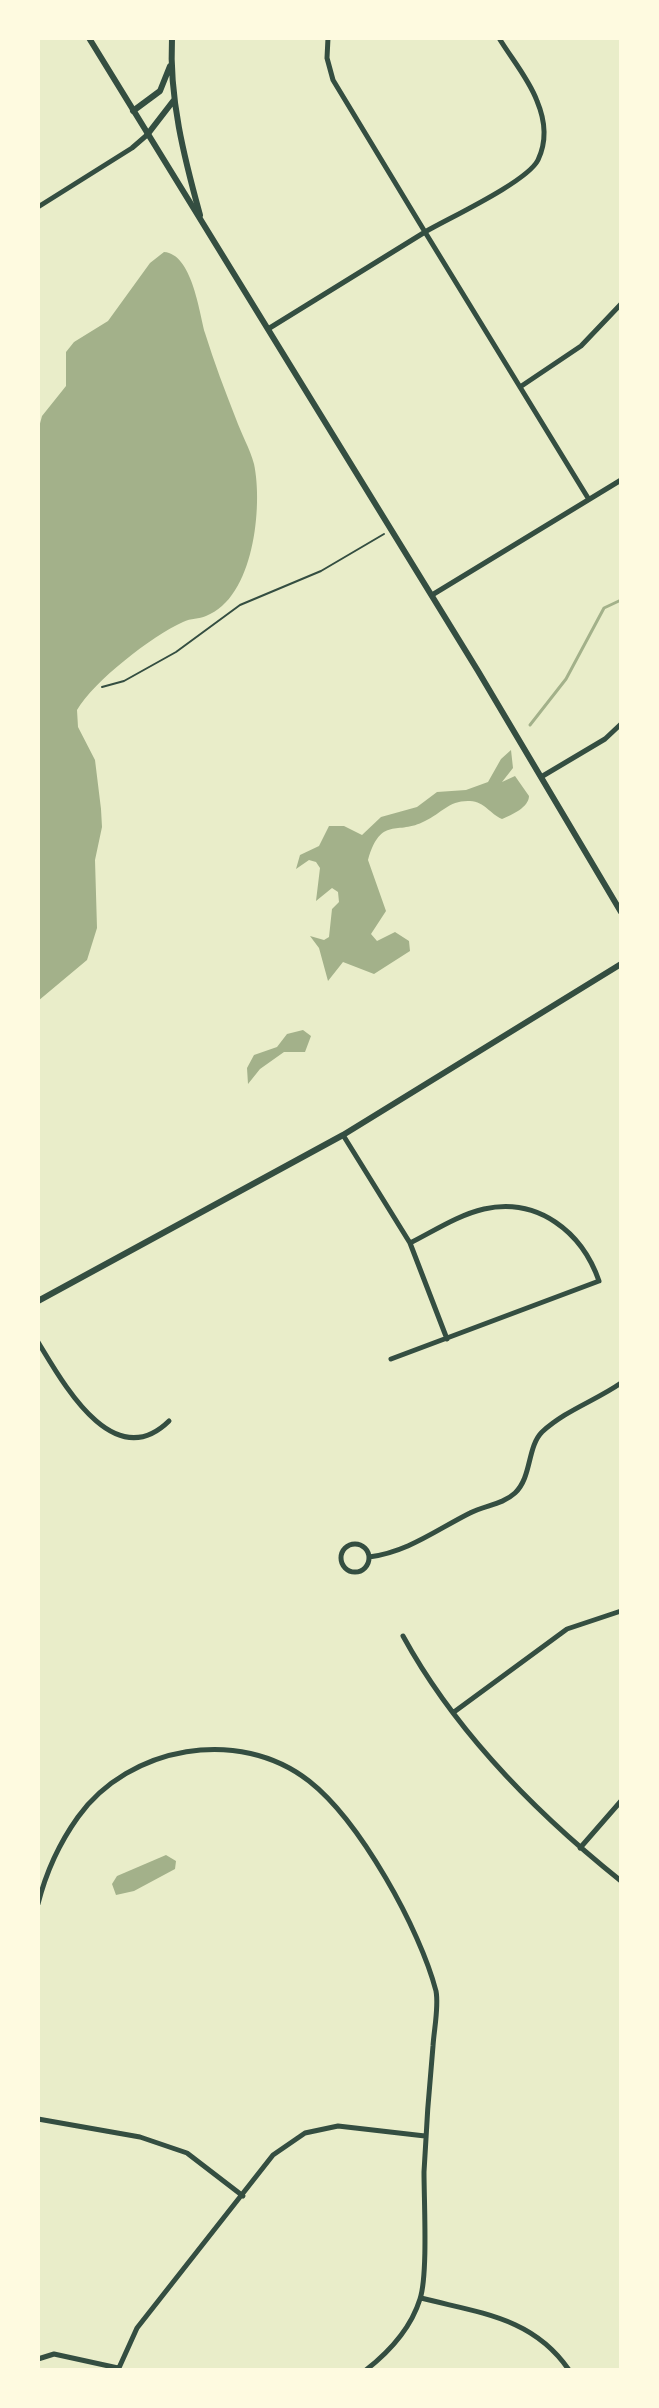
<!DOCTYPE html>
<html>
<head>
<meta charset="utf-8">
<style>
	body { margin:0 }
	#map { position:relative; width:659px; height:2408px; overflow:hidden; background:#e9edc9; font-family:Jost,sans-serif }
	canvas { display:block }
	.frame { position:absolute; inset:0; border:40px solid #fefae0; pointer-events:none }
</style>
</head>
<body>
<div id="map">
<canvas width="659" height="2408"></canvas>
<div class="frame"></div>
</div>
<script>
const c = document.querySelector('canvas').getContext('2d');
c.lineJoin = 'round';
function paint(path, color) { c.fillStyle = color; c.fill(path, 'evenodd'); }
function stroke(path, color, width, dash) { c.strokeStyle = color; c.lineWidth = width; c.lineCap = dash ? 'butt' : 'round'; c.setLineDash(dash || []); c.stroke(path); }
paint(new Path2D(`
	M164,252C192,254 199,311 205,333C214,362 225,391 236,419C241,433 250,449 254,464C263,506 254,598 206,616C199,619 191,618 183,622C152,636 94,681 77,710L78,727L95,760L101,809L102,827L95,860L97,928L87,960L38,1001V431L42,416L66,386V352L74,342L108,321L150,263Z
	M511,750L513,768L502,782L515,776L529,796C529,807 512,815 502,819C490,814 485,802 470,801C449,800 442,813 425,821C397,836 381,815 368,860L386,911L371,934L377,941L395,932L409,941L410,951L374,974L343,962L328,981L319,948L310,936L324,940L329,937L332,909L339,902L338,892L332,888L316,901L320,868L316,862L309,860L296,869L300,855L319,846L329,826H344L362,835L381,817L417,807L437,792L466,790L488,782L501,759Z
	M303,1030L311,1036L305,1052H284L260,1069L248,1084L247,1068L254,1055L277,1047L287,1034Z
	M166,1855L176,1861L175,1869L134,1891L116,1895L112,1884L117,1876Z`), '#a3b18a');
stroke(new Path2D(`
	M530,725L566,679L604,608L621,600`), '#a3b18a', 3);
stroke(new Path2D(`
	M102,687L124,681L176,652L240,605L321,571L384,534`), '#344e41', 2);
stroke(new Path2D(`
	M328,38L327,58L333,80L425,232C449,218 527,182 538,160C547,141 545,120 537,101C529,79 511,58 499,38
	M38,207L132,148L147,135
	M268,329L425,232L588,498
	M520,387L581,346L621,304
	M432,595L621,480
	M541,777L605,739L621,724
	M343,1135L410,1243L447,1339
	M38,1342C62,1381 113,1476 169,1421
	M391,1359L599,1281C582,1232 538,1197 484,1209C458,1215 434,1231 410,1243
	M341 1558a14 14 0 1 1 28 0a14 14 0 1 1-28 0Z
	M369,1557C408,1552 436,1530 470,1513C485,1505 502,1505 515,1493C532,1477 527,1447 542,1432C566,1410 595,1401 621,1383
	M403,1636C456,1733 536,1813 621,1881
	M454,1712L567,1629L621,1611
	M580,1848L621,1801
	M38,1904C46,1872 58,1845 78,1817C129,1746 239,1726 309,1781C360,1821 420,1929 436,1991C439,2007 434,2029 433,2046C429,2088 426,2130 424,2172C424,2202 428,2275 420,2299C411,2328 389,2352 366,2370
	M38,2119L140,2137L187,2153L243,2196
	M421,2298C479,2313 533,2317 569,2370
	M38,2359L54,2354L118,2368
	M118,2370L137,2328L273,2155L305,2133L338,2126L425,2136`), '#344e41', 5);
stroke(new Path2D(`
	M172,38C169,98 184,157 200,215
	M133,111L160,91L170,66
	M147,135L174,100
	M38,1301L343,1135L621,964`), '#344e41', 6);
stroke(new Path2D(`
	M89,38L478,671L621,912`), '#344e41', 6);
</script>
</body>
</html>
